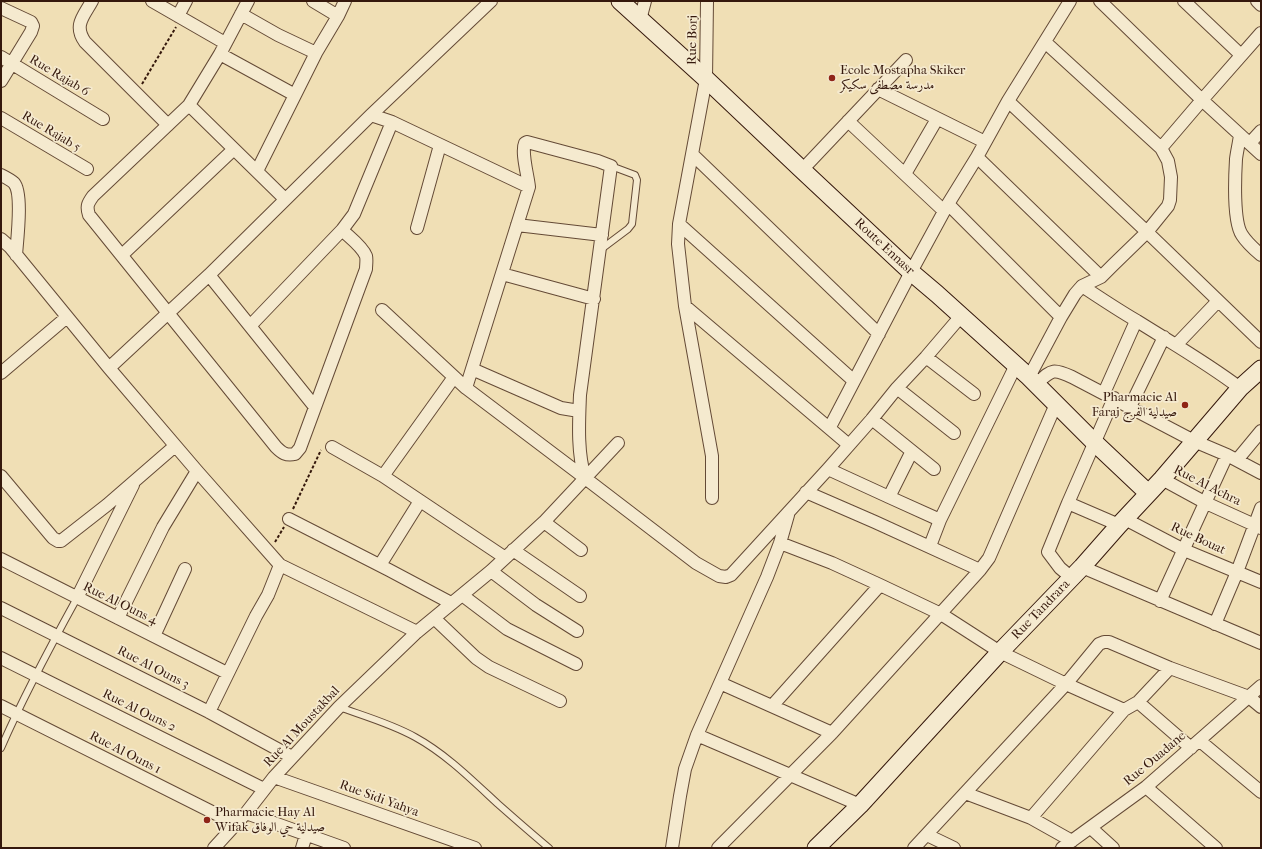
<!DOCTYPE html>
<html>
<head>
<meta charset="utf-8">
<style>
	body { margin:0 }
	#map { position:relative; width:1262px; height:849px; overflow:hidden; background:#f0dfb5; font-family:"IM FELL French Canon",serif }
	canvas { display:block }
	.frame { position:absolute; inset:0; border:2px solid #35180c; pointer-events:none }
</style>
</head>
<body>
<div id="map">
<canvas width="1262" height="849"></canvas>
<div class="frame"></div>
</div>
<script>
const c = document.querySelector('canvas').getContext('2d');
c.lineJoin = 'round';
function stroke(path, color, width, dash) { c.strokeStyle = color; c.lineWidth = width; c.lineCap = dash ? 'butt' : 'round'; c.setLineDash(dash || []); c.stroke(path); }
function label(font, color, halo, rows, align = 'center') {
  c.font = font + ' "IM FELL French Canon",Amiri,serif'; c.lineWidth = 3.5; c.setLineDash([]); c.textBaseline = 'middle'; c.strokeStyle = halo; c.fillStyle = color; for (const [text, x, y, turn = 0] of rows) {
    c.save(); c.translate(x, y); c.rotate((+turn || 0) * Math.PI / 180); c.textAlign = isNaN(turn) ? turn : align; if (halo) c.strokeText(text, 0, 0); c.fillText(text, 0, 0); c.restore();
  }
}
const lane = new Path2D(`
	M600,250L628,229L632,224L637,180L635,175L611,166
	M339,707C364,716 392,724 415,737C446,754 472,780 498,804C515,819 532,834 549,848
	M1,748C23,697 50,647 77,598`);
const street = new Path2D(`
	M92,1C84,16 73,25 85,42L168,125
	M152,1L225,43
	M248,1L220,54L189,105L93,196C88,203 86,206 89,215L276,447C282,453 286,456 295,454L300,448L366,269C366,265 367,260 366,256C362,246 349,237 342,230
	M313,1L338,16
	M707,1L706,79L679,224L678,244L685,306L849,445
	M1100,1L1202,100L1261,154
	M1184,1L1241,55
	M1257,1L1261,5
	M1,8L31,22L33,26L31,32L1,81
	M241,14L278,35L316,53
	M178,16L186,1
	M640,20L645,1
	M1045,42L1161,148
	M220,54L295,95
	M1,57L103,119
	M878,89L985,142
	M1008,101L1147,232L1261,342
	M189,105L285,199
	M371,115L392,122L529,187
	M1,118L87,169
	M848,121L944,211
	M1240,135C1239,143 1237,151 1236,159C1235,176 1233,222 1242,235C1247,243 1254,249 1261,255
	M1250,143L1261,131
	M692,154L879,334
	M977,157L1101,277
	M802,170L906,60
	M257,171L316,53L338,16L345,1
	M905,174L937,119
	M1,175C5,177 11,180 14,183C23,193 17,241 16,255
	M948,204L1061,317
	M679,224L854,381
	M517,225L602,235
	M417,228L440,145
	M1,239L10,247L109,368L197,471L280,565L417,632
	M122,255L234,149
	M502,274L594,299
	M209,275L315,407
	M1082,286C1100,298 1118,310 1137,321C1172,343 1207,363 1240,388
	M685,306L712,456V498
	M382,310L466,388L585,478L696,563L719,576L726,577L731,575L828,469L872,419L897,388L926,357L961,316
	M250,326L342,230L354,214L392,122
	M1177,344L1218,301
	M926,357L974,394
	M109,368L209,275L371,115L491,1
	M472,369L561,408L579,411
	M1,373L67,317
	M1029,377L1061,317L1075,294L1082,286L1101,277L1113,265L1147,232L1168,206L1170,200L1171,177L1168,161L1161,148L1202,100L1261,33
	M1036,384C1052,370 1052,368 1072,377L1194,441L1227,455L1261,473
	M466,388L529,187C528,176 521,152 525,143L527,142L598,161L611,166L580,395C579,421 577,452 585,478
	M897,388L954,433
	M1104,393L1136,321
	M1130,407L1164,337
	M872,419L934,469
	M830,427L911,272L948,204L977,157L1008,101L1070,1
	M332,447L383,476L504,557
	M1237,460L1261,431
	M828,469L889,497L940,520
	M1,476L53,538L58,541H61L107,505L175,446
	M383,476L454,377
	M1162,479L1206,503L1261,528
	M806,492L875,522L980,570
	M889,497L912,451
	M1068,503L1119,525
	M289,519L389,570L451,603
	M1125,519L1184,550L1261,582
	M544,522L581,550
	M780,543L832,563L880,585L941,614L1000,652L1066,684L1124,710
	M930,546L940,520L1016,365
	M513,550L580,596
	M1,559L227,673
	M380,565L420,501
	M1082,567L1261,643
	M491,571L536,605L577,631
	M1072,578L1060,568L1048,552L1068,503L1114,398
	M462,595L507,629L576,664
	M77,598L133,485
	M1160,601L1227,455
	M1,608L209,712L292,757
	M118,618L163,527L197,471
	M434,618L476,658L489,667L560,701
	M1215,624L1237,572L1261,508
	M154,636L185,569
	M1,658L264,789
	M720,683L832,733
	M1138,702L1191,748
	M1,706L236,824
	M772,706L880,585
	M209,712L256,616L268,595L280,565
	M697,735L860,805
	M1200,741L1261,792
	M274,777L475,848
	M1146,787L1216,848
	M965,793L1031,818L1072,841
	M246,813L344,848
	M1031,818L1124,710L1138,702L1170,668
	M1091,828L1113,848
	M927,835L954,848
	M214,848L246,813L274,777L339,707L417,632L491,571L544,522L618,443
	M302,848L306,835
	M672,848L680,796L685,769L697,735L767,577L780,543L788,515
	M718,848L832,733L980,570L989,558L1056,404
	M914,848L1066,684L1099,644L1104,642H1109L1170,668L1249,697L1261,707
	M1062,848L1146,787L1261,686`);
const secondary = new Path2D(`
	M620,1L706,79L800,168L911,272L937,294L1029,377L1094,442L1148,493
	M816,848L860,805L1000,652L1082,567L1119,525L1162,479L1240,388L1261,369`);
stroke(lane, '#644a36', 8);
stroke(street, '#644a36', 14);
stroke(secondary, '#35180c', 19);
stroke(new Path2D(`
	M142,84L176,27
	M293,509L321,450
	M275,542L284,527`), '#35180c', 2, [3, 2]);
stroke(lane, '#f5eacf', 6);
stroke(street, '#f5eacf', 12);
stroke(secondary, '#f5eacf', 17);
for (const [x, y, r, color] of [
	[832,78,4,"#8f2418"],
	[1185,405,4,"#8f2418"],
	[207,820,4,"#8f2418"]
]) { const dot = new Path2D(); dot.arc(x, y, r, 0, 2 * Math.PI); c.fillStyle = color; c.fill(dot); stroke(dot, '#f5eacf', 1.5); }
label('13px', '#35180c', '#f5eacf', [
	["Rue Borj",693,40,-89],
	["Rue Rajab 6",59,76,31],
	["Rue Rajab 5",51,132,31],
	["Route Ennasr",884,247,43],
	["Rue Al Achra",1207,486,27],
	["Rue Bouat",1198,539,25],
	["Rue Al Ouns 4",120,604,26],
	["Rue Tandrara",1041,610,-46],
	["Rue Al Ouns 3",153,668,27],
	["Rue Al Ouns 2",139,711,26],
	["Rue Al Moustakbal",302,727,-47],
	["Rue Al Ouns 1",125,753,27],
	["Rue Ouadane",1155,759,-40],
	["Rue Sidi Yahya",379,799,20]
]);
label('13px', '#35180c', '#f5eacf', [
	["Ecole Mostapha Skiker",840,71],
	["مدرسة مصطفى سكيكر",840,86],
	["Pharmacie Al",1177,398,"right"],
	["Faraj صيدلية الفرج",1177,413,"right"],
	["Pharmacie Hay Al",215,813],
	["Wifak صيدلية حي الوفاق",215,828]
], 'left');
</script>
</body>
</html>
